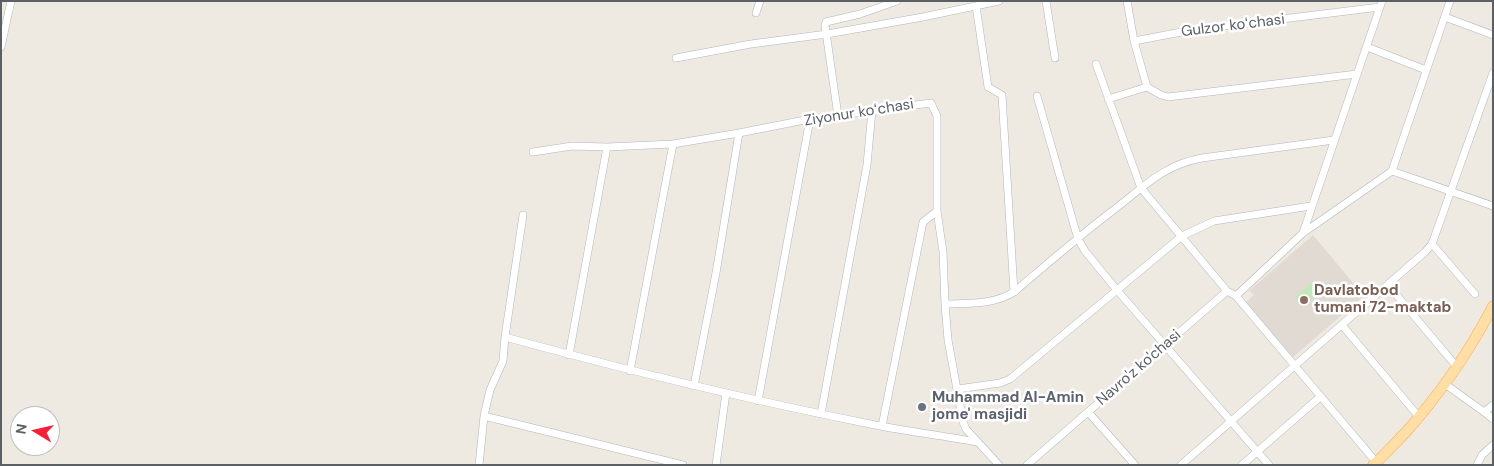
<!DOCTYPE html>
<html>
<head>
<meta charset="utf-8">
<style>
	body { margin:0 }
	#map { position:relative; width:1494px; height:466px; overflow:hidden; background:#eee9e1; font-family:"DM Sans",sans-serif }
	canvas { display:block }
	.frame { position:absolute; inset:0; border:2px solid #5a6064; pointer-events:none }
	.north { position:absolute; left:10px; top:406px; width:50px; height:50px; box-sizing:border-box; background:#fff; border:1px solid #bdbfc1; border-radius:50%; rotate:279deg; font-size:14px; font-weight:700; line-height:20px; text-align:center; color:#5a6064 }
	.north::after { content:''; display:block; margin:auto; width:18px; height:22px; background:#f81e38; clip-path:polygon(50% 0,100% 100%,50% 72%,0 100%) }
</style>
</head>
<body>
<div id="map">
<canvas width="1494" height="466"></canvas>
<div class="frame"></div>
<div class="north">N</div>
</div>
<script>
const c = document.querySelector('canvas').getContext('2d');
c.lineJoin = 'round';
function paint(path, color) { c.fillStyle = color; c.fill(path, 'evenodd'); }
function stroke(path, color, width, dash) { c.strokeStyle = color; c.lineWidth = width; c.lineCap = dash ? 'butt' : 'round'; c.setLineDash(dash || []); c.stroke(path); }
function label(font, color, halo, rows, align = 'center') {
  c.font = font + ' "DM Sans",sans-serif'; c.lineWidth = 5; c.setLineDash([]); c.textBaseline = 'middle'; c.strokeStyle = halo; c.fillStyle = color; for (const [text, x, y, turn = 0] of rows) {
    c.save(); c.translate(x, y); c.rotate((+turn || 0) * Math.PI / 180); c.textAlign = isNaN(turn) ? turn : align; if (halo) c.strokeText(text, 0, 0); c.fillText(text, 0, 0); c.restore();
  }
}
paint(new Path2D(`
	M1313,235L1364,296L1293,357L1244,304L1254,295L1249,291Z`), '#e0dad2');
paint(new Path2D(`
	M1312,282L1320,292L1303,306L1295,297Z`), '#c4e8bb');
const street = new Path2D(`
	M1046,1L1055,58
	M1127,1L1134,41
	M976,6L988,87L1002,95L1014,292
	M756,13L760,1
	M1445,17L1493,35
	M1,47L11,1
	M1367,47L1426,70
	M676,58L751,44L827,34L923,17L999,1
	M1096,64L1141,188L1227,291L1236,296L1376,462
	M1147,87L1134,41L1192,30L1380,7
	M1037,96L1078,239L1085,251L1116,289L1269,465
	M1108,99L1147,87L1161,95L1168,97L1357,74
	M838,116L825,25L826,22L860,14L897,1
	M533,152L572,146L607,147L673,144L739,133L810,119L931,103L937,116V211L943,252L945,304L948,340L963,422L966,429L999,465
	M1392,171L1450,1
	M1392,171L1493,206
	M1303,233L1382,1
	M1432,244L1475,294
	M1388,285L1457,367
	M1236,296L1303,233L1392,171
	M945,304C969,303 993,305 1014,292C1046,265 1078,237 1111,212C1142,189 1162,165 1202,158L1334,140
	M1342,325L1419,417
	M505,337C629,371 754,401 880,426C912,432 945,436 977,442
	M569,355L607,147
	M630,371L673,144
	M1445,384L1484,412L1493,405
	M694,386L716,273L739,133
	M958,389L1000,383L1010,379L1182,236L1214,221L1311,206
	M758,401L810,119
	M1484,412L1493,419
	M1089,413L1135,465
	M821,414L867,165L872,110
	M484,416L683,465
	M882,426L923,222L937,211
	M479,465L484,416L490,390L503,361L505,337L523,215
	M716,465L726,393
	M1027,465L1227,291
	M1181,465L1425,252L1432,244L1493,73
	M1242,465L1320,397
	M1477,465L1482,455L1493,445`);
const primary = new Path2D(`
	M1373,465C1385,455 1395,443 1406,432C1440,394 1469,352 1493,306`);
stroke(street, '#b2b6ba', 8);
stroke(primary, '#fda84b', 11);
stroke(street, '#fff', 7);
stroke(primary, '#ffdfa5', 10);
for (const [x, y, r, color] of [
	[1304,300,5,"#8d6e63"],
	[922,407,5,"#6b7280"]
]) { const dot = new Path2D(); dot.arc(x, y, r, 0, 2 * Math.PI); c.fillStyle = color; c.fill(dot); stroke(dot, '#fff', 2); }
label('15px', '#5a6064', '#fff', [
	["Gulzor koʻchasi",1233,26,-7],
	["Ziyonur koʻchasi",859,113,-9],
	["Navro'z ko'chasi",1139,368,-41]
]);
label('bold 15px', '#785e54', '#fff', [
	["Davlatobod",1314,291],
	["tumani 72-maktab",1314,308]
], 'left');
label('bold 15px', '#5b616d', '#fff', [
	["Muhammad Al-Amin",932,398],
	["jome' masjidi",932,415]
], 'left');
</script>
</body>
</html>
